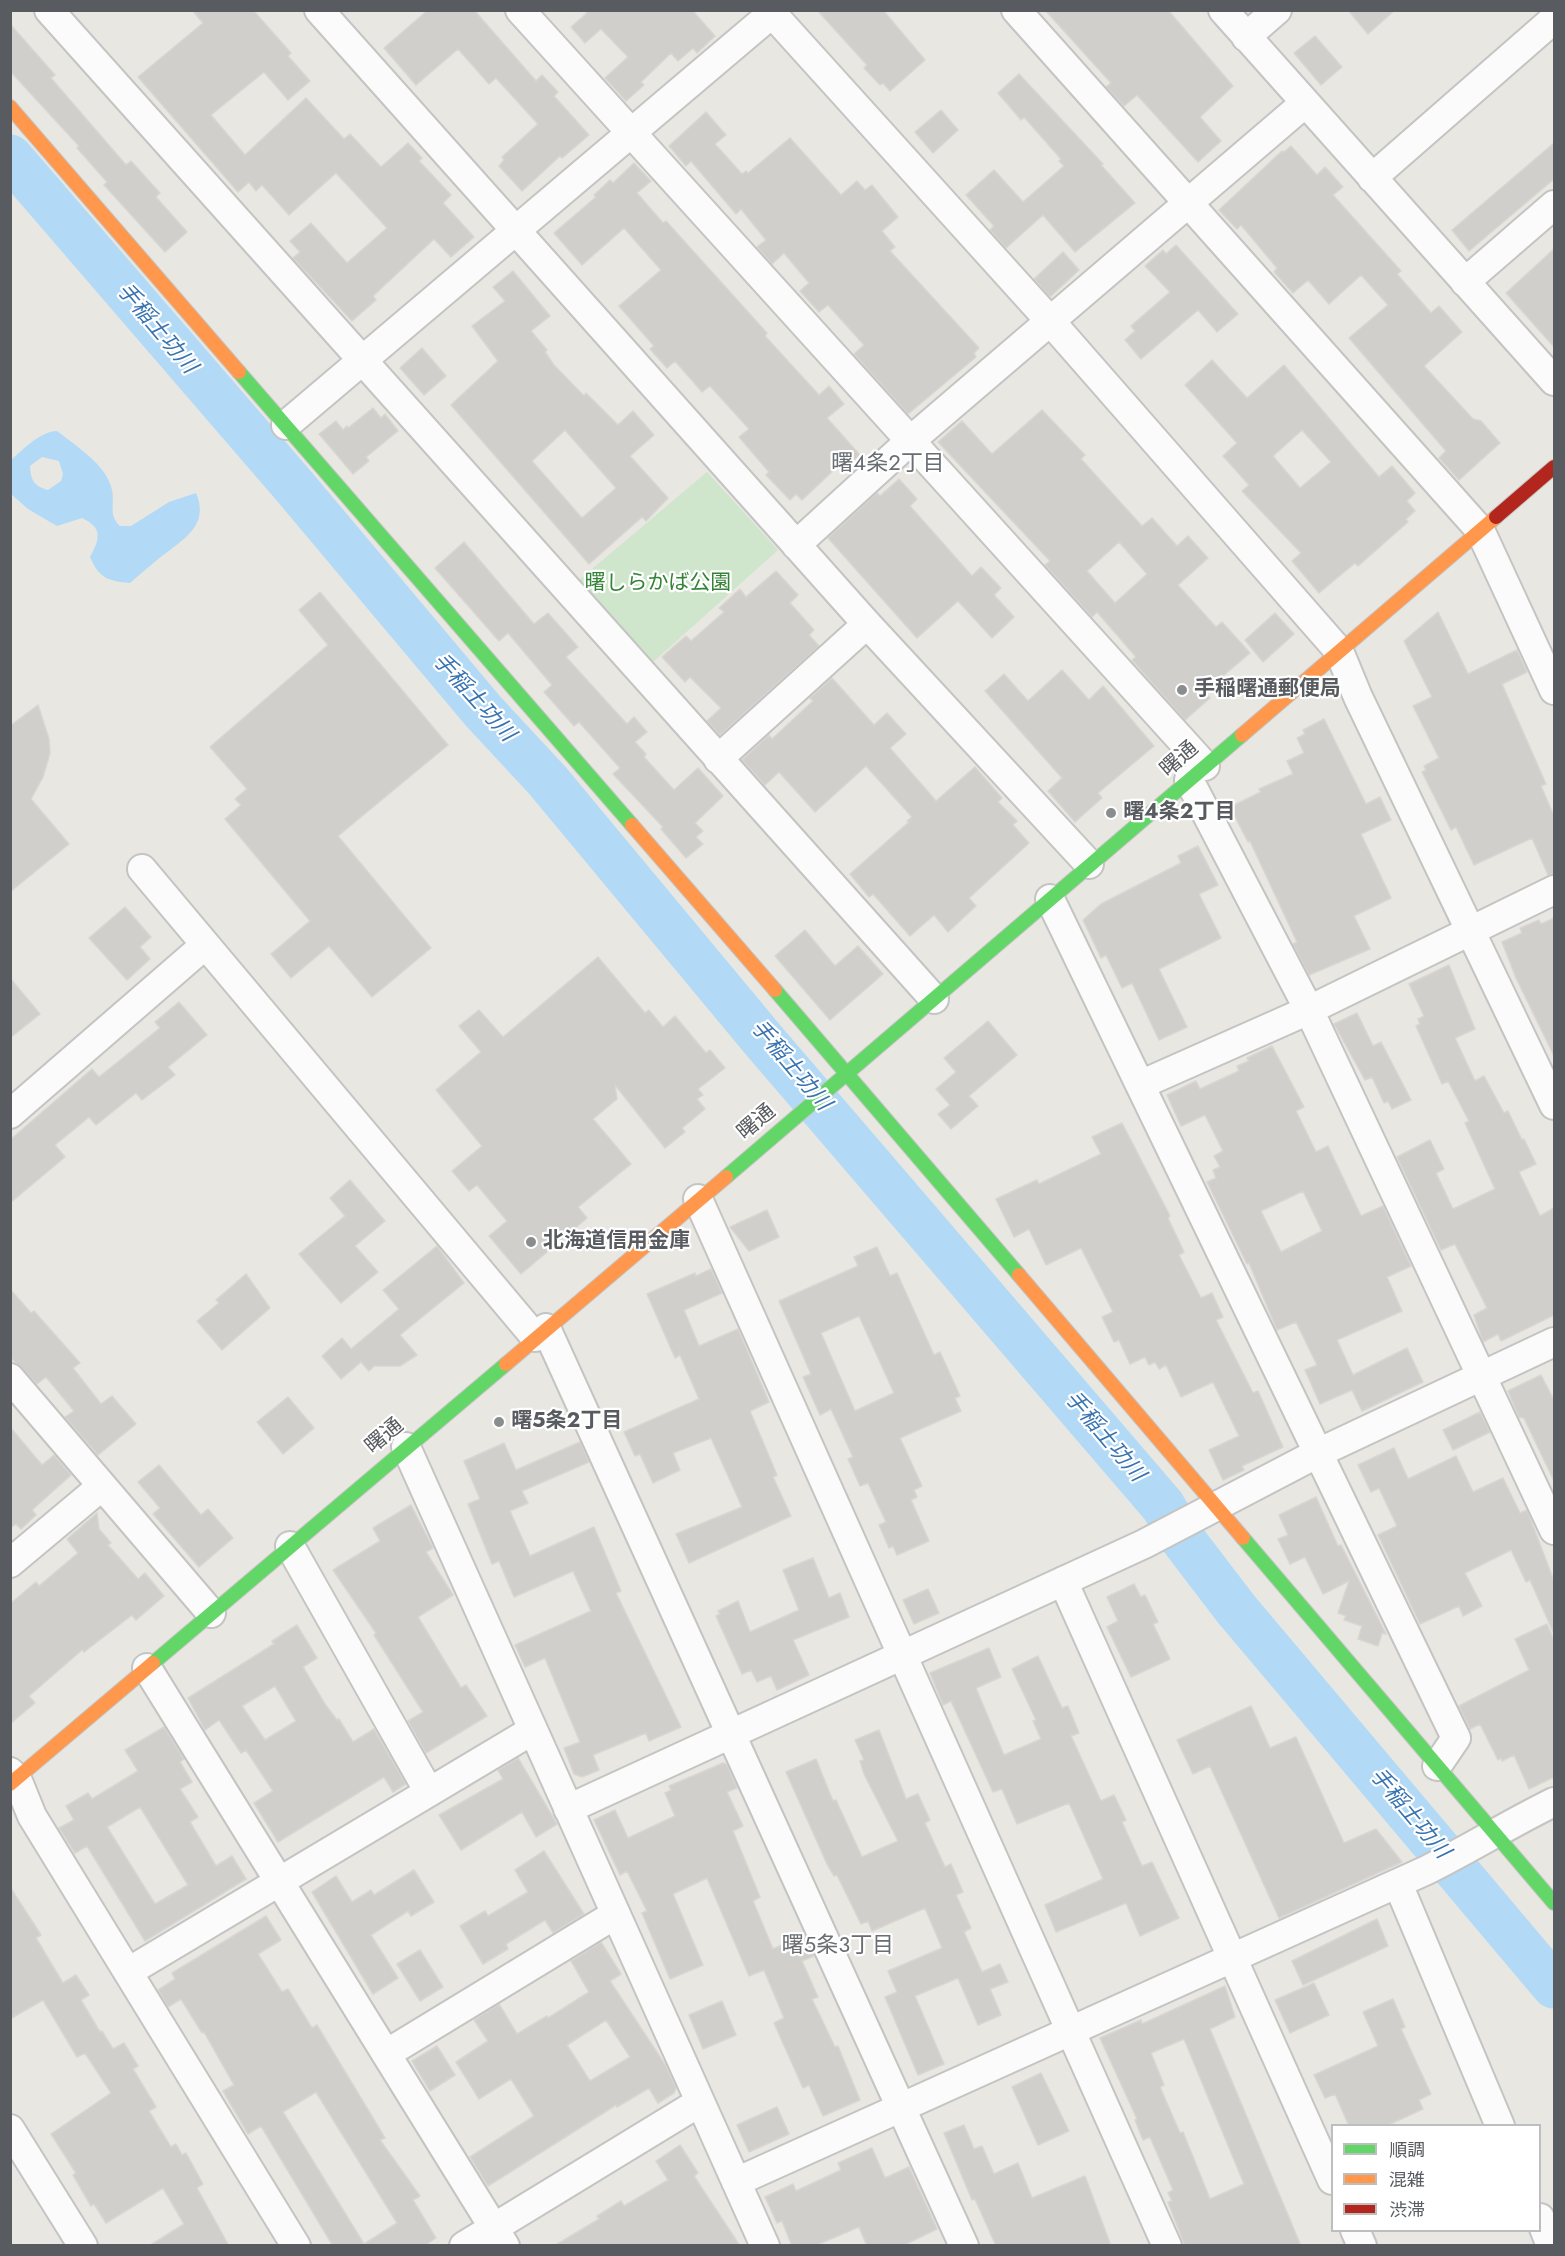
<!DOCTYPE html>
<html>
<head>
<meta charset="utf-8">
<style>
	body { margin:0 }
	#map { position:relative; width:1565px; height:2256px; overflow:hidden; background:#e8e7e2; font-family:Jost,"Noto Sans JP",sans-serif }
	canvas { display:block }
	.frame { position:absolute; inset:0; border:12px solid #585c60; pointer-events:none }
	.legend { position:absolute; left:1331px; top:2124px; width:210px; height:108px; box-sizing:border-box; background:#fff; border:2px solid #bcbebf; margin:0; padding:8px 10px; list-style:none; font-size:18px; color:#585c60 }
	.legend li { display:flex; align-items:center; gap:12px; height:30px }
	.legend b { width:30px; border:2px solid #bcbebf }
</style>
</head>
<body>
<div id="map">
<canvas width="1565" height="2256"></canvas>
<div class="frame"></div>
<ul class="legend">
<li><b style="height:8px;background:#63d668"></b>順調</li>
<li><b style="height:8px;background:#ff974d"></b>混雑</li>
<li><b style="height:8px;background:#b3261e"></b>渋滞</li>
</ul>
</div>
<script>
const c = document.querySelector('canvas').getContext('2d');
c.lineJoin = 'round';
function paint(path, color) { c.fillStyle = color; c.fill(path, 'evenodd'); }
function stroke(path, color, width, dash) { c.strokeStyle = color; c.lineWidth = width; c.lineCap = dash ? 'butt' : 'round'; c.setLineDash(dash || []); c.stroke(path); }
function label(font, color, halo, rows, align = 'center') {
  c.font = font + ' Jost,"Noto Sans JP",sans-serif'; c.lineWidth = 4.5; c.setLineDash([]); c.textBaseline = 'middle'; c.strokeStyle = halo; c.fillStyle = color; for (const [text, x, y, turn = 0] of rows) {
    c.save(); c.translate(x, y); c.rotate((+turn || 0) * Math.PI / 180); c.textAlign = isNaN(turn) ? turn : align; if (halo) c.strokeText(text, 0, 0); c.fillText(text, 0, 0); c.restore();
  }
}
paint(new Path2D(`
	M707,472L778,550L653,662L579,580Z`), '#cfe5cc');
paint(new Path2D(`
	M57,431C76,446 107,465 112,490C115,504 108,515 120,526H131L169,502L196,493C208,521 190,535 170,550C156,560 143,572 130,583C108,581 99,578 90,557C100,539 103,528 82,518L57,526L28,509L11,494V460C24,449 39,432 57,431ZM42,457L59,461L63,474L61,481L48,490C34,486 31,481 30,466Z`), '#b2daf6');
stroke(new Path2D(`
	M10,157L293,485L483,711L547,780L764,1041L1163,1506L1181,1537L1236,1609L1554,1986`), '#b2daf6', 45);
const building = new Path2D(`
	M192,10H253L291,53L288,56L310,81L288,100L264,72L211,115L245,155L306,98L344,139L350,134L381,167L408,143L422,158L419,161L451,195L443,203L474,237L451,257L434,239L373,296L376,300L352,321L293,258L300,252L290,241L311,223L347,263L387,228L336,173L289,215L262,185L256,191L249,182L238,192L138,77L203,23Z
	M428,10H474L536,81L542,75L558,92L554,96L589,135L562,158L560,156L522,191L499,166L504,160L502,157L538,124L496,78L489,84L458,49L416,85L384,48Z
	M584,10H692L715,36L697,53L693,48L678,61L671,53L641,82L644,85L626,101L605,78L628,57L601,29L585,43L571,27L587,13Z
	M817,10H883L925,60L890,91L883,83L880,85L864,68L867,65Z
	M1045,10H1168L1233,86L1200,117L1221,141L1198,162L1137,95L1124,106L1106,87L1111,83Z
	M1348,10H1395L1368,34Z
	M10,24L55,75L51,78L126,165L131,161L160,193L156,197L187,232L165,252L104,185L107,182L77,148L79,146L10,71Z
	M1315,36L1342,67L1321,85L1294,53Z
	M1019,74L1103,164L1101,165L1135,203L1075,252L1043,215L1006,248L990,230L994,226L966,195L994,170L1023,202L1064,166L1059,161L1061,159L1024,117L1021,120L998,93Z
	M941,110L958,130L933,153L915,132Z
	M706,112L726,135L715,144L742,174L746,171L748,173L790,138L841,195L857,181L865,190L872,185L898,217L882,231L895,247L890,251L979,348L974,353L976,357L908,414L854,354L864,345L828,305L819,312L800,291L809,283L784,253L772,264L757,247L766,240L741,209L736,214L691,161L686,166L669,146Z
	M1554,143V179L1469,251L1452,230Z
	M1291,146L1317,175L1325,167L1343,187L1333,195L1401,271L1397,274L1431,313L1439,306L1462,332L1424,366L1473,419L1481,421L1500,443L1459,480L1439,458L1446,451L1349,338L1388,305L1361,275L1329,304L1308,280L1293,293L1274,272L1277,268L1241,225L1237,229L1219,210L1282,151L1284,152Z
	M634,163L651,181L637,193L663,223L666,221L767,333L765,336L819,395L829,386L844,404L827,418L860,455L841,471L837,467L802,500L796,494L790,500L766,475L769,472L739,437L749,429L710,386L702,392L675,361L667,368L650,349L654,346L619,306L661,270L624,228L582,265L554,233L596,197L594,195L610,180L613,183Z
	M1176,245L1238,314L1217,332L1198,310L1141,359L1125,340L1135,331L1131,326L1170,292L1145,266L1163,250L1166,254Z
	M1554,249V347L1506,293Z
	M1063,252L1079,270L1050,297L1034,279Z
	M513,271L550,316L531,331L547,350L545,352L554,365L584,396L586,393L618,425L633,411L654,435L630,456L668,498L646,521L642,517L589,564L451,405L498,361L472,326L505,301L493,287ZM565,430L616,488L582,518L532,461Z
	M422,348L446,376L424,395L400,368Z
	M1212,360L1247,398L1284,365L1379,477L1392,466L1415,493L1407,501L1415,511L1406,519L1408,522L1358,566L1355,563L1319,593L1292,561L1301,553L1242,491L1249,485L1223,456L1237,443L1185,385ZM1302,430L1331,462L1300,488L1273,456Z
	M373,408L381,418L385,414L398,431L366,457L369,461L353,474L319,434L336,421L343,430L347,426L348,428Z
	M1042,410L1085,455L1081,459L1142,526L1152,518L1177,546L1188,536L1208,558L1178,585L1216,627L1222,622L1250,653L1204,692L1210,698L1185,720L1132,660L1136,657L1097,612L1092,617L1045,565L1050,561L938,442L962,421L992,454ZM1119,542L1147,574L1115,603L1087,571Z
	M899,479L917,499L910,506L972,576L981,567L1001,588L994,595L1014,617L992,638L958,601L917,638L828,538L877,493L880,496Z
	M464,542L534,624L548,613L578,647L566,657L627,724L634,717L647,732L635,742L646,754L644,757L674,790L698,768L723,796L695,823L703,831L696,837L703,844L686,858L661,829L663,827L613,774L620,768L579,722L574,726L544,692L552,685L508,633L499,641L435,568Z
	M776,571L798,595L790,603L814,630L809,635L819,646L720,735L707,721L721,708L690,677L685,682L662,657L686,636L691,641L724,612L719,608L740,589L746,597Z
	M320,592L448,745L338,836L431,948L372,997L329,946L291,978L271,954L310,921L225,819L241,805L235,799L247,789L210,747L328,645L299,610Z
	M1438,612L1468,674L1517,650L1527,672L1502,684L1546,784L1541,786L1554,816V874L1548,875L1532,838L1474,865L1456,827L1451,830L1422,772L1426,770L1424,766L1439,758L1413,706L1432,697L1404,641Z
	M1275,613L1294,634L1263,662L1245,640Z
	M1062,670L1089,700L1103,686L1154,746L1098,793L1102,798L1075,822L1048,791L1062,778L985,691L1004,674L1028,701Z
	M832,678L874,725L887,713L906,734L890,748L936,801L975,767L1002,798L998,802L1017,821L1013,825L1029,843L969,898L976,906L948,932L934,915L910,936L873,894L869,897L850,874L909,822L907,821L912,817L866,766L815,812L779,772L765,785L742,760L769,735L772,739L813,701L810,698Z
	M38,705L49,739L50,753L43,777L31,799L69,844L10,892V726Z
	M1324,719L1366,804L1380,797L1391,820L1361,834L1391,898L1354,916L1370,949L1309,975L1293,944L1297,942L1250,841L1248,842L1230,807L1261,792L1259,789L1293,774L1287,761L1304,753L1297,738L1305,734L1303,730Z
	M1198,846L1218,885L1199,894L1221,938L1159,969L1187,1027L1159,1040L1132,983L1122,988L1106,955L1101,958L1083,920L1101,904L1181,863L1178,856Z
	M125,907L151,937L140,947L150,959L127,980L89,938Z
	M1554,918V1056L1516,978L1502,942L1522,933L1520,928L1539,920L1541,924Z
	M805,930L835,966L858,946L883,974L830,1020L775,956Z
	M598,957L645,1013L649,1010L663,1027L675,1016L706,1053L710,1050L725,1068L698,1089L703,1095L697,1099L705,1109L682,1128L685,1132L665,1148L615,1085L617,1099L593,1119L631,1164L578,1207L587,1218L521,1274L489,1236L507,1221L477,1185L469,1191L452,1171L482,1146L436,1090L481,1052L459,1026L479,1010L503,1037Z
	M1449,965L1475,1029L1455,1038L1475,1081L1484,1076L1504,1113L1508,1111L1522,1140L1524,1139L1536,1164L1519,1172L1540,1216L1554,1208V1315L1501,1341L1498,1334L1483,1342L1474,1315L1487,1308L1455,1244L1441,1250L1397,1157L1430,1140L1444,1169L1436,1173L1453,1209L1495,1189L1465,1123L1469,1121L1448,1081L1442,1084L1416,1026L1420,1024L1418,1019L1424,1016L1409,984Z
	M10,978L40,1014L10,1038Z
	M179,1002L207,1035L168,1067L175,1075L142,1100L136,1093L96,1125L89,1117L55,1145L65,1157L10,1203V1140L92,1069L99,1077L160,1028L155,1022Z
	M1357,1013L1373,1046L1381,1042L1411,1100L1392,1109L1388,1101L1384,1103L1372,1077L1365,1080L1334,1024Z
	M988,1021L1017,1055L969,1096L978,1106L951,1129L938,1114L950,1105L936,1089L956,1072L944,1058Z
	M1272,1046L1304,1107L1296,1111L1316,1152L1328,1146L1361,1216L1383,1206L1411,1266L1387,1277L1402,1311L1337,1340L1353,1375L1407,1348L1423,1382L1362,1411L1352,1390L1320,1404L1305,1370L1317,1365L1296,1322L1277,1330L1249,1263L1247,1264L1207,1182L1216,1178L1213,1170L1220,1167L1214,1156L1223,1151L1205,1115L1181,1126L1167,1095L1196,1081L1200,1089L1239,1071L1237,1066L1249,1061L1247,1058ZM1303,1191L1322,1231L1281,1252L1261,1211Z
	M1122,1123L1170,1216L1168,1218L1184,1252L1179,1255L1201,1298L1212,1293L1223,1317L1216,1320L1253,1393L1258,1391L1283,1447L1242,1466L1244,1470L1223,1480L1209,1450L1239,1436L1213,1382L1181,1397L1166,1365L1159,1369L1155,1362L1149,1365L1145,1357L1130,1364L1119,1340L1114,1342L1102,1317L1113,1312L1081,1248L1046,1265L1029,1229L1014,1237L996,1199L1037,1180L1039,1184L1101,1154L1092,1137Z
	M350,1180L385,1221L355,1246L378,1272L341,1303L299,1254L345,1216L330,1198Z
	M767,1210L779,1237L749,1251L730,1227Z
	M437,1246L464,1283L400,1335L417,1355L400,1366H374L369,1371L361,1362L341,1379L322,1356L342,1338L351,1349L399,1309L383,1290Z
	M877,1247L890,1276L897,1273L934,1355L940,1352L960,1396L955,1398L961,1411L900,1438L922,1486L914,1490L917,1497L911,1500L929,1541L897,1555L893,1546L889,1548L879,1525L886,1522L868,1483L860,1486L848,1459L853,1457L831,1409L820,1415L803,1377L811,1374L779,1301L858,1266L854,1257ZM859,1316L894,1393L855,1411L821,1333Z
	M711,1269L722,1293L684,1310L699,1346L738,1329L769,1402L750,1411L777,1475L773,1477L791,1516L689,1563L676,1534L742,1507L711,1438L673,1453L680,1470L653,1483L640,1454L635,1456L624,1432L699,1399L680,1355L675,1358L647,1294L695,1273L696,1276Z
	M246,1274L270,1308L222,1350L197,1321L219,1303L216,1300Z
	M10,1289L31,1313L34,1311L80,1363L73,1368L101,1404L112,1396L136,1424L98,1455L65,1417L74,1411L46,1377L37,1384L10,1357Z
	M1541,1375L1554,1400V1481L1524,1418L1519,1417L1508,1391Z
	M288,1397L314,1428L283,1454L257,1422Z
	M1480,1412L1490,1432L1453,1450L1443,1430Z
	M10,1427L42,1465L54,1455L71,1475L32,1510L36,1515L21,1529L16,1524L10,1528Z
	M580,1442L589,1462L522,1491L528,1503L510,1511L530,1556L594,1527L621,1591L616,1593L681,1727L649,1741L646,1733L593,1755L599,1770L582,1777L574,1774L564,1748L580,1742L545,1658L525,1667L515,1645L591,1611L573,1571L514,1597L499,1561L492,1564L468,1504L480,1499L464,1461L504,1443L516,1470Z
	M1394,1448L1408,1479L1456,1456L1473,1492L1503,1478L1520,1513L1527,1510L1554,1581V1634L1530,1580L1526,1582L1511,1550L1465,1573L1482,1606L1463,1616L1459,1606L1420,1624L1378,1535L1397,1526L1379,1488L1371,1492L1358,1465Z
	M159,1465L201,1515L208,1509L233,1538L199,1567L153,1514L160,1508L138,1482Z
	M1316,1497L1338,1546L1341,1545L1386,1634L1382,1633L1378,1646L1358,1639L1362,1626L1344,1620L1346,1616L1338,1613L1349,1581L1323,1594L1305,1557L1290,1564L1278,1539L1288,1535L1279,1515Z
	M411,1505L433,1548L426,1552L453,1595L418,1617L461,1688L466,1685L487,1716L426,1753L408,1721L423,1712L374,1635L376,1633L333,1570L380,1541L373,1528Z
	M97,1513L99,1529L111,1543L108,1545L138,1579L145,1573L164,1596L136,1620L132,1615L84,1652L82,1650L29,1696L35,1703L10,1724V1604L36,1582L39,1586L78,1553L67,1539Z
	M813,1558L829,1598L840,1593L849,1617L793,1640L809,1675L777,1690L771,1676L757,1682L751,1670L742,1674L716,1616L720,1614L718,1611L738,1601L750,1632L799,1610L783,1570Z
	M1134,1584L1141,1597L1145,1595L1158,1622L1153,1624L1170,1659L1131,1677L1107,1627L1118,1621L1107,1597Z
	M928,1589L939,1613L914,1624L903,1600Z
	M1547,1624L1554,1640V1777L1529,1789L1514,1755L1502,1761L1501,1758L1498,1760L1480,1724L1470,1729L1459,1706L1529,1670L1515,1639Z
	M297,1625L317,1658L303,1667L325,1704L337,1720L339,1719L353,1742L374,1729L406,1784L393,1792L384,1777L278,1842L254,1803L273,1791L246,1750L241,1753L219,1720L205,1730L188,1698L274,1644L272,1641ZM275,1686L296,1721L265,1740L242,1706Z
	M989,1648L1001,1677L976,1688L1004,1755L1041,1739L1033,1721L1036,1720L1012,1669L1038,1656L1062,1708L1068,1706L1079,1733L1071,1736L1101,1801L1114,1795L1126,1820L1122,1822L1142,1866L1152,1862L1179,1918L1140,1936L1126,1903L1056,1932L1045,1905L1103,1879L1069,1803L1017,1824L1002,1789L993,1792L951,1701L943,1705L930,1673Z
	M1251,1706L1270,1748L1296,1737L1344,1843L1376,1829L1402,1862L1279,1918L1210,1766L1193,1774L1177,1740Z
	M164,1727L184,1759L180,1762L192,1782L180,1789L198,1817L190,1822L216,1866L232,1856L246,1879L145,1941L87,1846L75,1853L59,1828L74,1820L66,1806L88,1793L92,1799L138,1771L125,1750ZM140,1807L188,1885L155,1904L107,1827Z
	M879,1730L906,1799L918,1794L930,1820L925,1823L945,1867L951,1864L963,1892L956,1895L971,1928L964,1932L982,1972L1000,1964L1008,1982L990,1989L1001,2015L978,2025L958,1978L915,1996L944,2064L918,2075L885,1997L897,1992L888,1971L942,1948L925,1908L872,1931L868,1921L861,1924L837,1875L834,1876L827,1864L786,1772L816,1759L833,1801L836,1800L862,1857L898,1841L864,1774L860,1761L864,1760L855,1740Z
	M518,1758L557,1824L536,1837L522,1812L461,1850L439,1815L503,1779L498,1770Z
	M723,1763L727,1765L737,1788L727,1792L743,1826L733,1831L760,1897L753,1901L773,1949L804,1935L814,1956L802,1961L818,1997L812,1999L835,2047L838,2046L860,2100L823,2116L809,2085L803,2088L774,2023L784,2018L764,1970L749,1976L707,1878L673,1894L703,1965L670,1979L642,1913L647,1911L627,1871L620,1875L594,1820L615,1810L628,1838L675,1816L665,1793L671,1790L669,1786Z
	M544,1851L584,1914L553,1933L545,1920L506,1944L508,1949L483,1964L460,1926L485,1911L488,1916L528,1892L515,1870Z
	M414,1870L434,1902L411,1916L408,1911L371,1935L398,1978L373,1994L312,1892L336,1876L352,1902L371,1890L374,1895Z
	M10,1887L41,1935L36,1938L63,1983L76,1975L89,1995L81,2000L100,2032L102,2031L113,2049L124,2043L138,2066L133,2069L156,2107L149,2111L171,2147L176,2144L182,2155L186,2153L203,2184L197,2188L229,2246H149L184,2224L163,2188L106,2223L94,2204L91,2206L73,2175L76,2173L51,2134L111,2093L85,2053L77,2057L43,2000L10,2019Z
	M266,1916L281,1940L258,1954L282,1992L288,1989L312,2028L317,2025L385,2138L380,2140L420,2196L413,2200L436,2238L424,2246H333L261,2126L248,2134L223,2091L234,2085L204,2032L202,2033L181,1999L168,2007L158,1990L175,1979L172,1973ZM316,2092L397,2223L364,2244L283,2112Z
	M1377,1919L1388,1946L1303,1985L1292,1961Z
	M601,1942L621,1974L610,1981L666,2066L676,2088L674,2093L658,2103L649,2088L617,2107L616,2105L488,2186L470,2157L534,2116L511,2079L479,2099L456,2062L488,2041L474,2020L499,2004L517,2034L547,2016L548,2018L589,1992L571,1961ZM606,2020L630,2057L590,2081L567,2045Z
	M420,1950L443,1987L420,2001L397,1964Z
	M1314,1983L1329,2015L1290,2033L1275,2000Z
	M1225,1986L1235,2017L1210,2029L1301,2246H1185L1168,2202L1172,2201L1168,2193L1173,2190L1150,2137L1143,2140L1135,2120L1137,2119L1100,2038L1141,2020L1142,2024ZM1184,2039L1244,2184L1210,2199L1183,2132L1180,2133L1160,2087L1164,2085L1151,2053Z
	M1393,1999L1405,2027L1401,2029L1431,2094L1419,2100L1423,2109L1386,2126H1349L1335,2094L1325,2098L1314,2075L1378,2046L1363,2012Z
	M722,2001L736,2035L703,2049L689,2015Z
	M437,2046L455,2075L430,2091L412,2061Z
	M1041,2073L1069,2131L1038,2145L1012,2087Z
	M777,2107L789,2134L749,2152L737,2125Z
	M964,2125L974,2149L982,2146L994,2174L1018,2163L1032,2198L1085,2176L1111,2246H996L975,2199L972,2200L944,2133Z
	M680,2145L698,2173L694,2176L740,2246H554L599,2219L597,2216L621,2201L624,2206L668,2180L656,2161Z
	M872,2148L885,2178L909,2167L937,2229L902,2246H867L859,2227L814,2246H792L782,2221L777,2223L765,2197L793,2184L796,2191L841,2170L838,2163Z`);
paint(building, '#d0cfcc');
stroke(building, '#d8d6d1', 1.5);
const street = new Path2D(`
	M49,10L934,999
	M319,10L867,624L1089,864
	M520,10L1205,766
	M769,10L1051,322L1339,651L1358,697L1554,1105
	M1016,10L1480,530L1554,690
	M1223,10L1554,381
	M1246,37L1277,10
	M1372,178L1554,19
	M1465,282L1554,205
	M286,425L776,10
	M796,545L910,441L1305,103
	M718,759L867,624
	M1189,780L1309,1010L1554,1530
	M142,869L535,1337
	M1050,899L1456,1738L1437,1766
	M1140,1085L1309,1010L1554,890
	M10,1114L205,945
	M698,1199L1167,2246
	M546,1328L964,2246
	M10,1378L211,1613
	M406,1447L765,2246
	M290,1546L429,1792
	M10,1563L102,1486
	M1063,1581L1332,2180
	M147,1668L505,2246
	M10,1772L17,1779L32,1816L296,2246
	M568,1809L1144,1544L1318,1453L1554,1342
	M1398,1884L1500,2126
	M128,1972L533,1730
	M386,2054L616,1914
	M10,2129L83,2246
	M736,2182L1427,1870C1471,1848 1511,1823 1554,1802
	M1540,2218L1551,2246
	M1355,2230L1362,2246
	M464,2246L700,2102`);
const fast = new Path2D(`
	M239,372L632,825
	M775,990L1019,1275
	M726,1177L1242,735
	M1243,1538L1554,1903
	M153,1663L506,1364`);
const slow = new Path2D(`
	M10,107L239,372
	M1242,735L1496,517
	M632,825L775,990
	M1019,1275L1243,1538
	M506,1364L726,1177
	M10,1784L153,1663`);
const jam = new Path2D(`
	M1496,517L1554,467`);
stroke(street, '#c4c4c3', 32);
stroke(fast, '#c5c5c4', 16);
stroke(slow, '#c5c5c4', 16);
stroke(jam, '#c5c5c4', 16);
stroke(street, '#fcfbfb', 28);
stroke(fast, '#63d668', 14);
stroke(slow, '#ff974d', 14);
stroke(jam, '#b3261e', 14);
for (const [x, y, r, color] of [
	[1182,690,6,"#8a8d8e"],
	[1111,813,6,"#8a8d8e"],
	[531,1242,6,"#8a8d8e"],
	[499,1422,6,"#8a8d8e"]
]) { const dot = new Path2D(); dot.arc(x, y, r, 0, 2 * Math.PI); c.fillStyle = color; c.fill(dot); stroke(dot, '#fff', 2); }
label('21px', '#348437', '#fff', [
	["曙しらかば公園",658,584]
]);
label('bold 21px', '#585c60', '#fff', [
	["手稲曙通郵便局",1194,690],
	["曙4条2丁目",1123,813],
	["北海道信用金庫",543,1242],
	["曙5条2丁目",511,1422]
], 'left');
label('21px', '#585c60', '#fff', [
	["曙通",1180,760,-41],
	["曙通",757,1123,-40],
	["曙通",385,1437,-40]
]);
label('italic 22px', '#3a74b0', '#fff', [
	["手稲土功川",156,329,50],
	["手稲土功川",473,698,48],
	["手稲土功川",790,1066,50],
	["手稲土功川",1104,1437,50],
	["手稲土功川",1409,1814,50]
]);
label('22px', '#696e72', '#fff', [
	["曙4条2丁目",888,465],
	["曙5条3丁目",838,1947]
]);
</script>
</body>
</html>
